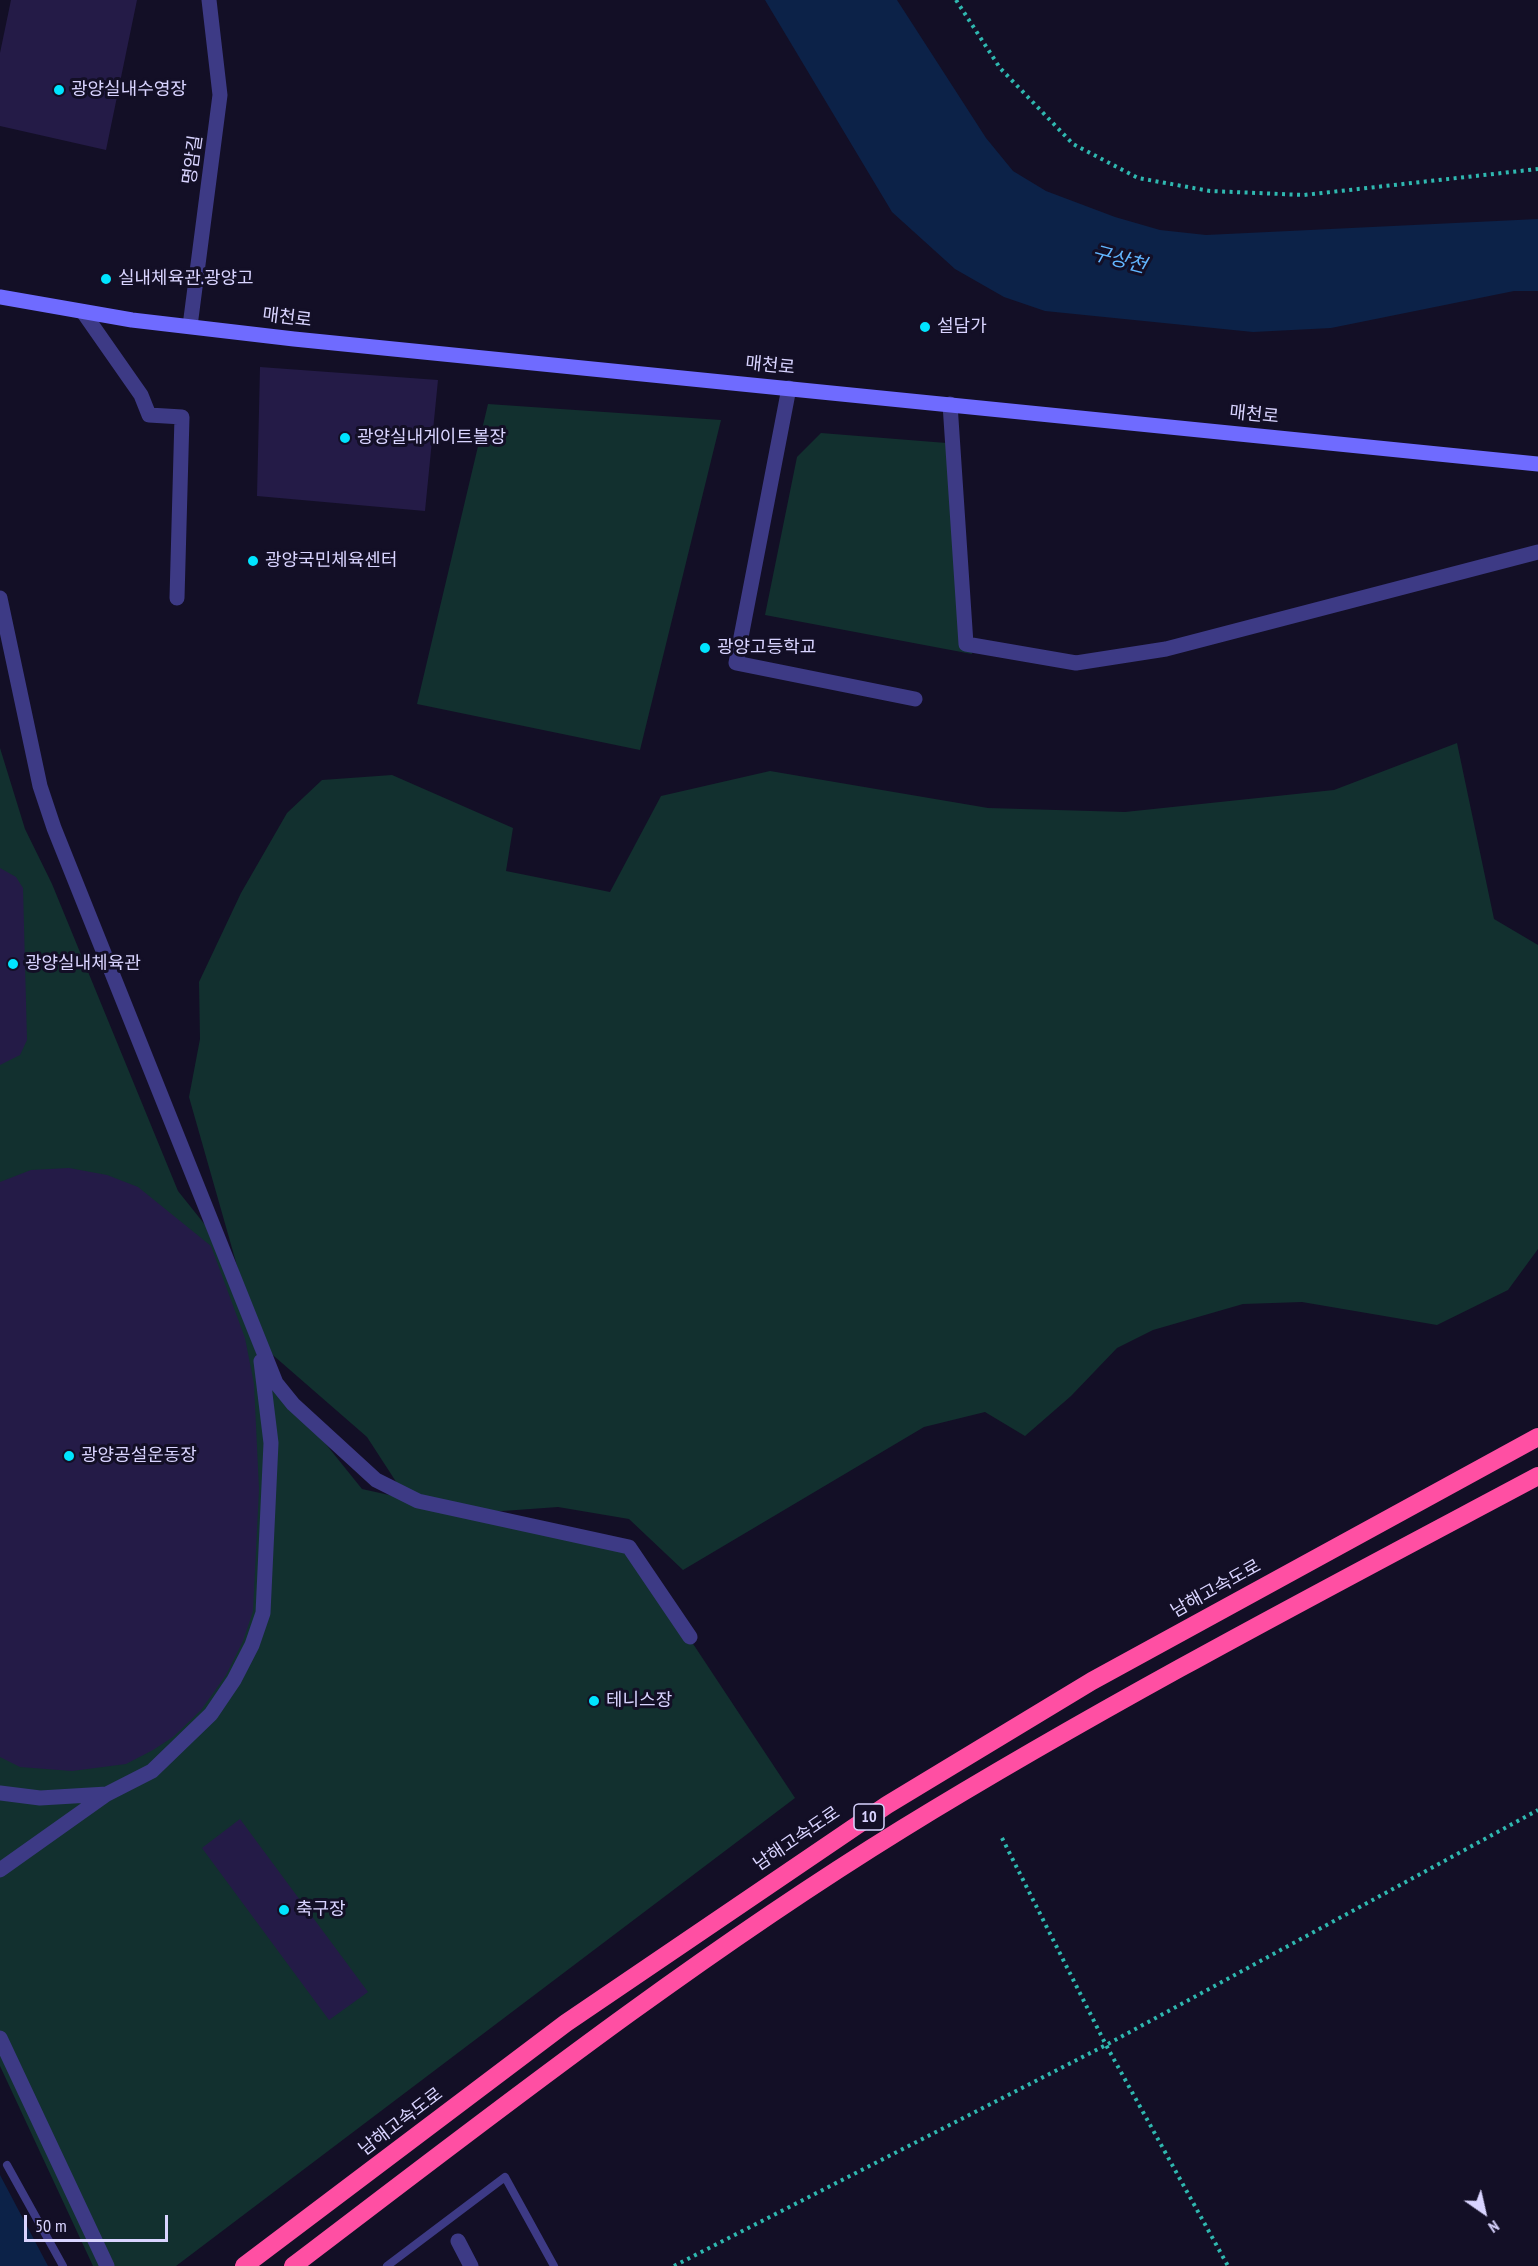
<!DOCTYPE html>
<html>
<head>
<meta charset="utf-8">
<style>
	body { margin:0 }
	#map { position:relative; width:1538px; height:2266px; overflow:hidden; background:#130f26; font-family:"PT Sans Narrow",sans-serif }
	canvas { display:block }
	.north { position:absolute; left:1454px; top:2182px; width:60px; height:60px; -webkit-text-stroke:4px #130f26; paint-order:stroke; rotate:146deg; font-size:16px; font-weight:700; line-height:24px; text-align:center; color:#d9d4ff }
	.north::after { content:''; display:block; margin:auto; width:21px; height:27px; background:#d9d4ff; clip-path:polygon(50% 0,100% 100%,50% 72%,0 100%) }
	.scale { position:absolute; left:24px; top:2215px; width:144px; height:27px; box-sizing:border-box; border:3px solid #d9d4ff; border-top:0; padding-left:8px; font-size:18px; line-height:21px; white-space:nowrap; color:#d9d4ff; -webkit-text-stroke:4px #130f26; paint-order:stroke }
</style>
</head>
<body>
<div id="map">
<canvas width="1538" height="2266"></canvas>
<div class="north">N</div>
<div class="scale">50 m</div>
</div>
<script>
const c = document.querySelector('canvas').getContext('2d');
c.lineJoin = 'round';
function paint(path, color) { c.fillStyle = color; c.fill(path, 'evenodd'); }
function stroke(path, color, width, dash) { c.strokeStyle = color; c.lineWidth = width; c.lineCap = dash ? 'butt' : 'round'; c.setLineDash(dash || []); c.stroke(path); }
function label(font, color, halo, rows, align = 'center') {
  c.font = font + ' "PT Sans Narrow","Noto Sans KR",sans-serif'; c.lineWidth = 6; c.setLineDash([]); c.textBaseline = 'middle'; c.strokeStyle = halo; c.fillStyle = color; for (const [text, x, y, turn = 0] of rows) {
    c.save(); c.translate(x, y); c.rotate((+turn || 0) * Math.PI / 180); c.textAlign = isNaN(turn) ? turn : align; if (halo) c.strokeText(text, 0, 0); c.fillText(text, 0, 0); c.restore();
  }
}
paint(new Path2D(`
	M488,404L721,420L640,750L417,704Z
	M821,433L959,444L972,654L765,615L797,457Z
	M1457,743L1494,919L1538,945V1249L1508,1290L1437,1325L1302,1302L1243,1304L1153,1330L1117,1348L1071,1396L1025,1436L985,1412L924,1427L683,1570L629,1519L558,1507L475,1513L629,1547L795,1798L176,2266H93L0,2066V748L25,829L52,884L178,1191L222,1246L259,1361L362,1489L457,1510L404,1494L367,1437L259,1343L189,1097L200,1039L199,982L241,893L287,813L322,780L392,775L513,828L506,871L610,892L661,796L770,771L988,808L1125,812L1334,790Z`), '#12302f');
paint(new Path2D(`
	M765,0H897L986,138L1013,171L1046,191L1115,217L1160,230L1206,235L1538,219V291H1514L1331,328L1253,332L1045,311L1004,297L955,269L892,212Z
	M0,2175L48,2266H0Z`), '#0c2248');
paint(new Path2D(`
	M11,0H137L106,150L0,126V53Z
	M260,367L438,380L425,511L257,496Z
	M0,868L16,877L23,888L27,1040L20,1055L0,1065Z
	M69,1168L107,1175L138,1187L211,1246L245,1338L254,1384L259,1489L253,1611L243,1641L226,1675L201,1710L173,1737L153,1750L126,1764L72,1771L20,1767L0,1757V1182L31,1170Z
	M240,1819L368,1992L329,2020L202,1848Z`), '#241b47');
stroke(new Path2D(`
	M956,0L1000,68L1073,144L1138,178L1210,191L1304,195L1538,169
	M1002,1838L1106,2045L1228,2266
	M674,2266L1106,2045L1538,1810`), '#2fb8b0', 4, [3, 4.5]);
stroke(new Path2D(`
	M7,2165L63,2266
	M387,2266L505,2177L554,2266`), '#3d3a85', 8);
stroke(new Path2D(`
	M83,312L141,395L149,415L182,417L177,598
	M190,326L220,95L209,0
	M789,388L736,663L915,699
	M950,404L966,644L1076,663L1166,649L1538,552
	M0,598L40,786L54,828L276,1383L293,1404L376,1480L418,1501L629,1547L690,1637
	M0,1793L40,1798L107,1794L152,1771L211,1714L234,1680L252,1645L263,1613L271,1443L261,1361
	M0,1870L107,1794
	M0,2038L107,2266
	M458,2241L471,2266`), '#3d3a85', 15);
stroke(new Path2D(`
	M0,297L132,320L294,339L1538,464`), '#6f6bff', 15);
stroke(new Path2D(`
	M244,2266L566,2023L887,1805L1092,1681L1538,1437
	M293,2266C492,2115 690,1960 902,1829C1109,1702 1324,1590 1538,1476`), '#ff4fa3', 18);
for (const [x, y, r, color] of [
	[59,90,6,"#00e5ff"],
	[106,279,6,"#00e5ff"],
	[925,327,6,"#00e5ff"],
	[345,438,6,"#00e5ff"],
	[253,561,6,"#00e5ff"],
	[705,648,6,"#00e5ff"],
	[13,964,6,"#00e5ff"],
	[69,1456,6,"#00e5ff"],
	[594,1701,6,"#00e5ff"],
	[284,1910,6,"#00e5ff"]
]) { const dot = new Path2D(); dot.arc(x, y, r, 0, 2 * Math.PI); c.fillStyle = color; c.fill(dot); stroke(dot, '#130f26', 2); }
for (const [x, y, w] of [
	[869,1817,30]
]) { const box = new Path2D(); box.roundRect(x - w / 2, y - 13, w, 26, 4.5); c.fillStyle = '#130f26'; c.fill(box); stroke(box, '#d9d4ff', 1.5); }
label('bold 16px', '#d9d4ff', null, [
	["10",869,1817]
]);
label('18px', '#d9d4ff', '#130f26', [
	["광양실내수영장",71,90],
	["실내체육관.광양고",118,279],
	["설담가",937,327],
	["광양실내게이트볼장",357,438],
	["광양국민체육센터",265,561],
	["광양고등학교",717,648],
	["광양실내체육관",25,964],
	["광양공설운동장",81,1456],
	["테니스장",606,1701],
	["축구장",296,1910]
], 'left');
label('18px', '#d9d4ff', '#130f26', [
	["명암길",193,160,-82],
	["매천로",287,318,7],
	["매천로",770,366,6],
	["매천로",1254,415,6],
	["남해고속도로",1216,1589,-29],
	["남해고속도로",797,1839,-34],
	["남해고속도로",401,2122,-37]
]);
label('italic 20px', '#62b6ff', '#130f26', [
	["구상천",1119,260,15]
]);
</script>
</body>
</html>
